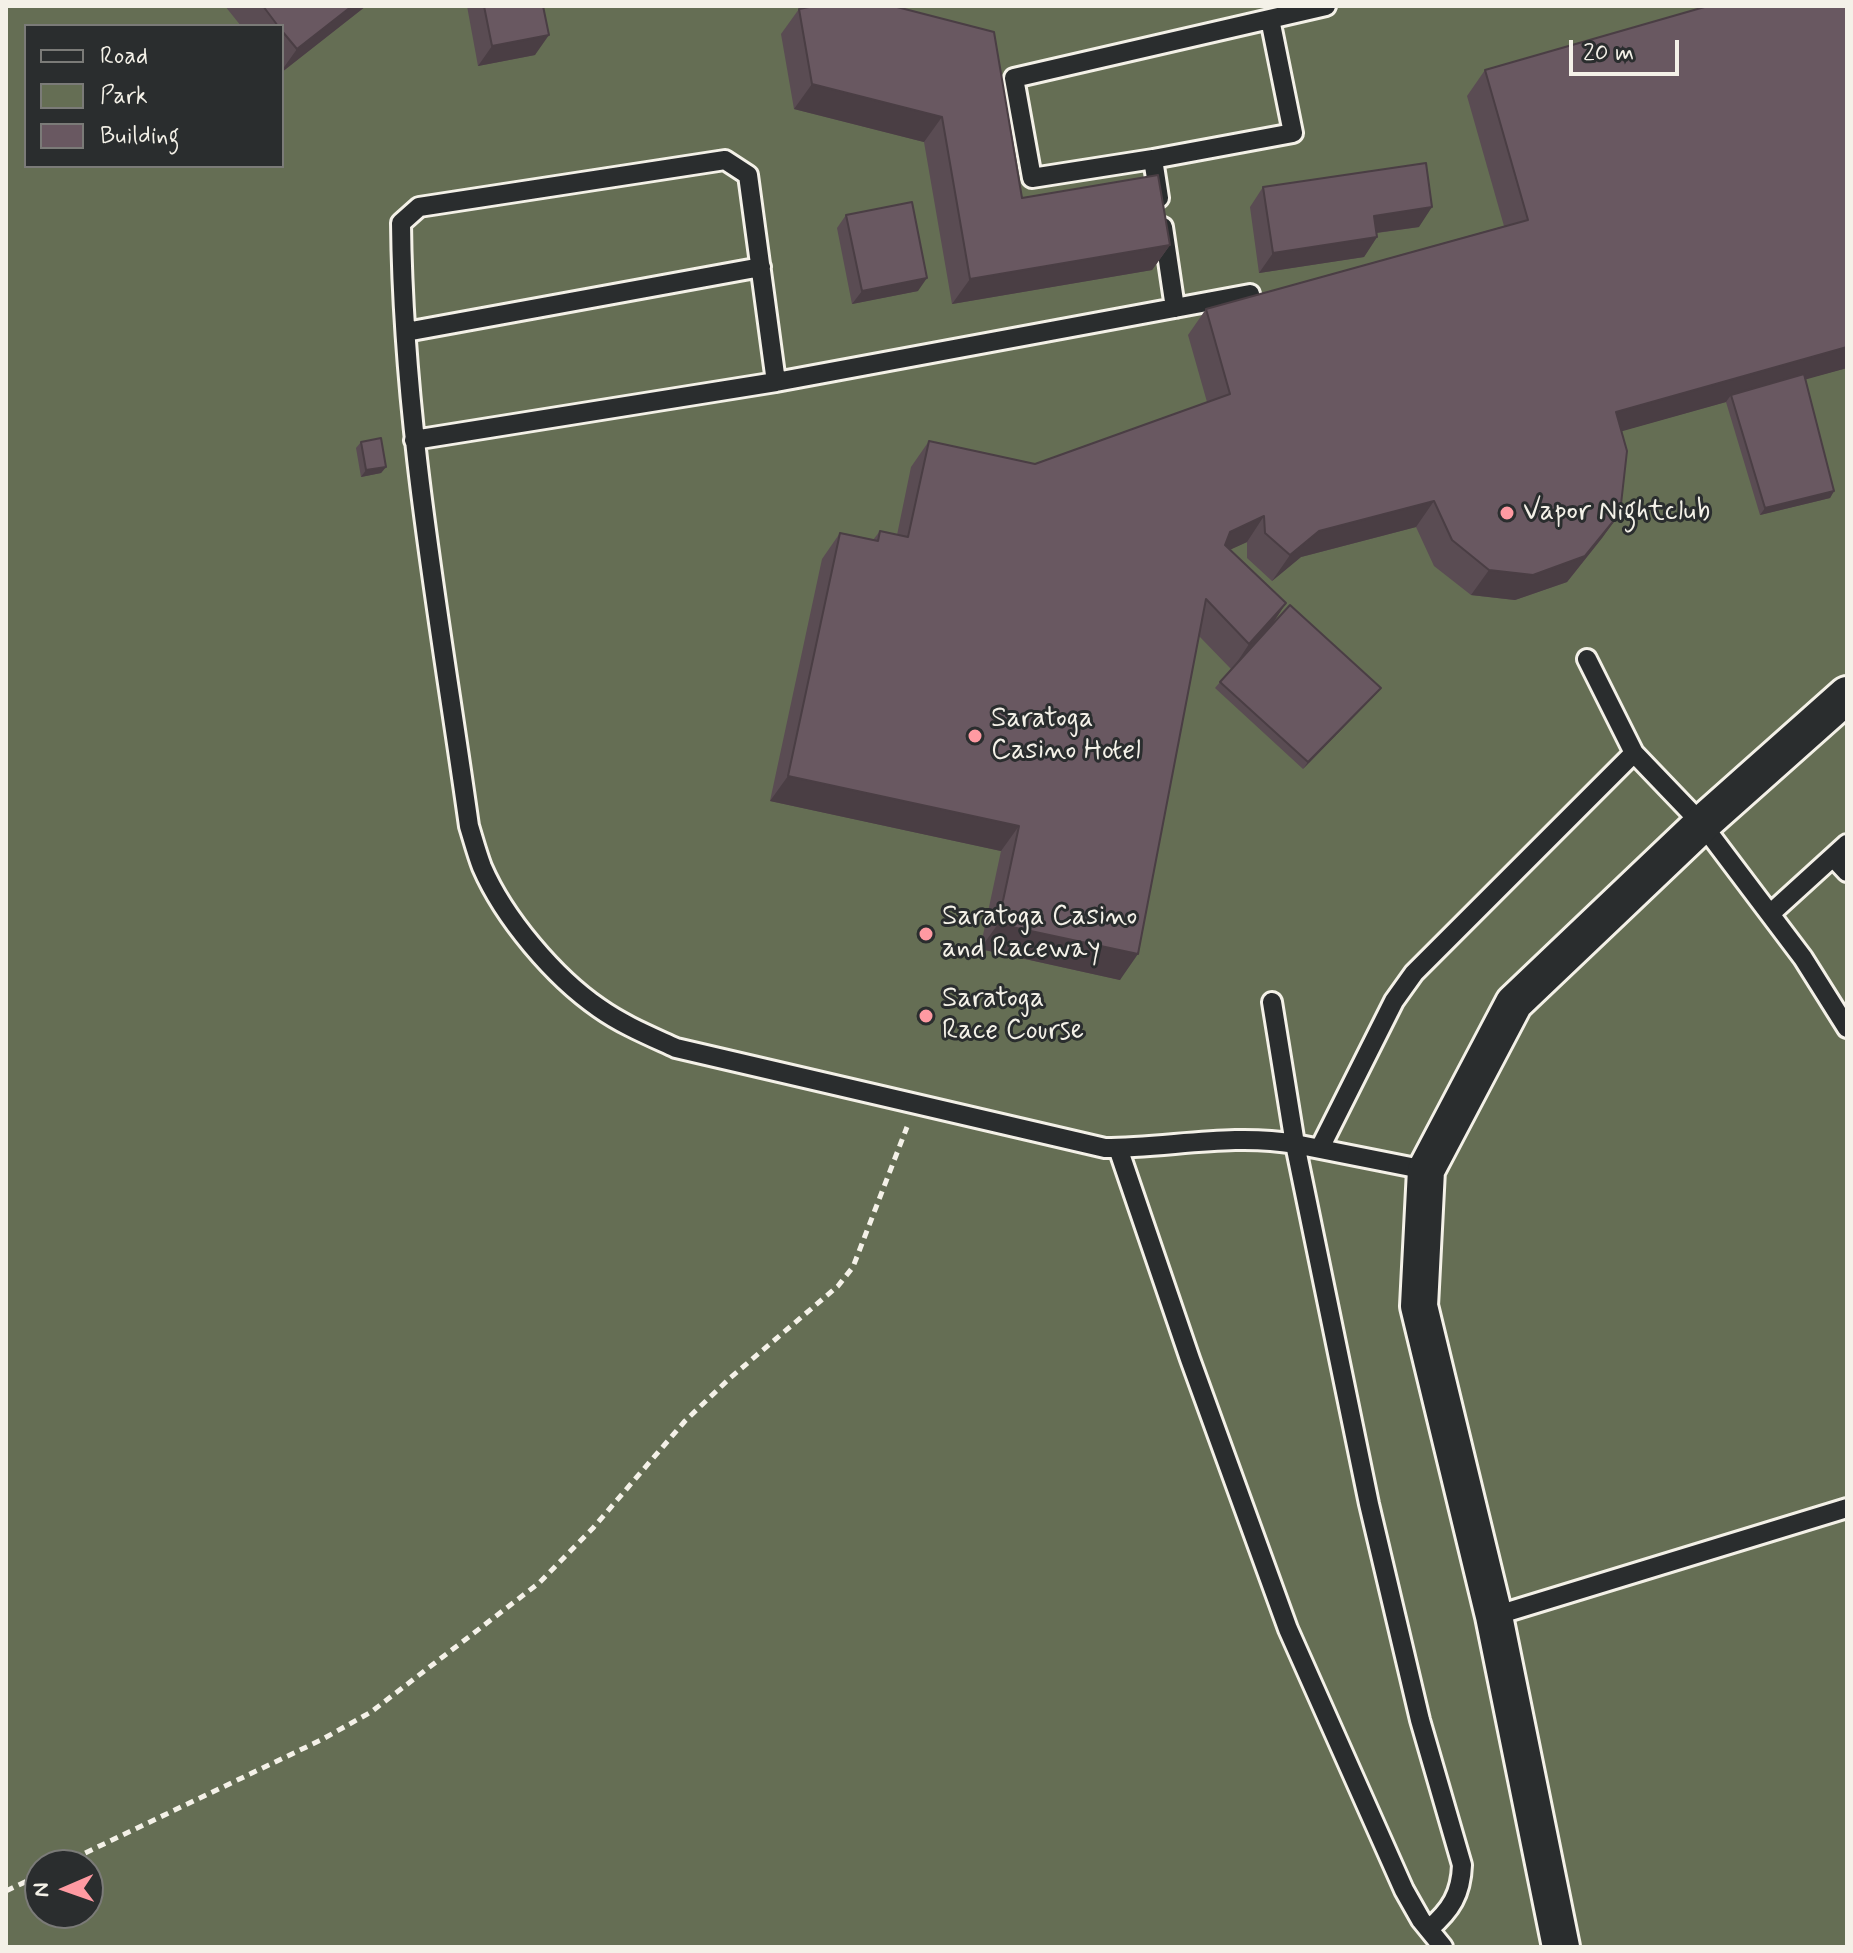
<!DOCTYPE html>
<html>
<head>
<meta charset="utf-8">
<style>
	body { margin:0 }
	#map { position:relative; width:1853px; height:1953px; overflow:hidden; background:#373638; font-family:Mynerve,sans-serif }
	canvas { display:block }
	.frame { position:absolute; inset:0; border:8px solid #f4f1e8; pointer-events:none }
	.legend { position:absolute; left:24px; top:24px; width:260px; height:144px; box-sizing:border-box; background:#2a2d2e; border:2px solid #7b7b78; margin:0; padding:10px 14px; list-style:none; font-size:24px; color:#f4f1e8 }
	.legend li { display:flex; align-items:center; gap:16px; height:40px }
	.legend b { width:40px; border:2px solid #7b7b78 }
	.north { position:absolute; left:24px; top:1849px; width:80px; height:80px; box-sizing:border-box; background:#2a2d2e; border:2px solid #7b7b78; border-radius:50%; rotate:268deg; font-size:22px; font-weight:700; line-height:32px; text-align:center; color:#f4f1e8 }
	.north::after { content:''; display:block; margin:auto; width:28px; height:36px; background:#ff9aa2; clip-path:polygon(50% 0,100% 100%,50% 72%,0 100%) }
	.scale { position:absolute; left:1569px; top:40px; width:110px; height:36px; box-sizing:border-box; border:4px solid #f4f1e8; border-top:0; padding-left:10px; font-size:24px; line-height:28px; white-space:nowrap; color:#f4f1e8; -webkit-text-stroke:6px #2a2d2e; paint-order:stroke }
</style>
</head>
<body>
<div id="map">
<canvas width="1853" height="1953"></canvas>
<div class="frame"></div>
<ul class="legend">
<li><b style="height:10px;background:#2a2d2e"></b>Road</li>
<li><b style="height:22px;background:#656e54"></b>Park</li>
<li><b style="height:22px;background:#695861"></b>Building</li>
</ul>
<div class="north">N</div>
<div class="scale">20 m</div>
</div>
<script>
const c = document.querySelector('canvas').getContext('2d');
c.lineJoin = 'round';
function paint(path, color) { c.fillStyle = color; c.fill(path, 'evenodd'); }
function stroke(path, color, width, dash) { c.strokeStyle = color; c.lineWidth = width; c.lineCap = dash ? 'butt' : 'round'; c.setLineDash(dash || []); c.stroke(path); }
function label(font, color, halo, rows, align = 'center') {
  c.font = font + ' Mynerve,sans-serif'; c.lineWidth = 6; c.setLineDash([]); c.textBaseline = 'middle'; c.strokeStyle = halo; c.fillStyle = color; for (const [text, x, y, turn = 0] of rows) {
    c.save(); c.translate(x, y); c.rotate((+turn || 0) * Math.PI / 180); c.textAlign = isNaN(turn) ? turn : align; if (halo) c.strokeText(text, 0, 0); c.fillText(text, 0, 0); c.restore();
  }
}
paint(new Path2D(`
	M6,6H1847V1947H6ZM26,26H282V166H26ZM40,1865H88V1913H40Z`), '#656e54');
const lane = new Path2D(`
	M1153,159L1293,133L1270,19
	M1159,198L1153,159L1032,178L1014,78L1326,6
	M1163,227L1175,308
	M406,332L761,267
	M776,382L1250,294
	M414,440L776,382L748,175L725,160L419,207L401,223C403,425 441,626 469,826C473,839 477,854 482,867C504,918 554,977 599,1008C623,1025 650,1036 676,1048L1105,1148C1168,1148 1233,1133 1295,1144L1369,1504L1420,1720L1462,1865C1461,1894 1451,1910 1429,1929
	M1587,659L1634,753L1702,824L1803,958L1847,1028
	M1833,857L1847,872
	M1770,914L1847,844
	M1272,1002L1295,1144L1426,1170
	M1118,1148L1190,1359L1288,1629L1404,1890L1421,1920L1443,1947
	M1320,1148L1394,1001L1414,973L1634,753
	M1494,1616L1847,1508`);
const street = new Path2D(`
	M1561,1947L1494,1616L1419,1306L1426,1170L1514,1003L1702,824L1847,695`);
stroke(lane, '#f4f1e8', 24);
stroke(street, '#f4f1e8', 42);
stroke(new Path2D(`
	M60,1865L321,1740L371,1712L539,1583L593,1528L685,1421L730,1378L838,1286L853,1267L907,1127
	M6,1891L40,1875`), '#f4f1e8', 5, [8, 6]);
stroke(lane, '#2a2d2e', 18);
stroke(street, '#2a2d2e', 36);
paint(new Path2D(`
	M225,6H366L282,72V26H241Z
	M467,6H543L535,55L478,66Z
	M893,6L1022,198L1170,245L1152,270L952,304L924,142L794,109L781,34L799,9Z
	M1847,6V368L1805,379L1834,491L1830,498L1760,515L1726,402L1621,431L1620,513L1602,538L1567,582L1515,600L1471,595L1434,566L1416,527L1301,557L1272,581L1247,558V542L1229,550L1286,603L1269,629L1381,688L1376,694L1303,769L1215,688L1231,669L1199,636L1120,980L980,949L1001,851L770,801L822,559L840,533L873,540L880,531L897,535L911,467L929,441L1035,464L1207,402L1188,335L1206,309L1504,226L1467,96L1485,70Z
	M1263,187L1419,227L1377,233V237L1364,257L1259,273L1250,207Z
	M846,215L918,291L852,304L837,228Z
	M361,442L386,467L381,473L361,477L356,448Z`), '#5a4c53');
paint(new Path2D(`
	M352,6H366L282,72V70L297,49Z
	M549,35L535,55L478,66L492,46Z
	M812,84L942,117L924,142L794,109Z
	M1432,207L1419,227L1360,235L1374,216Z
	M1377,237L1364,257L1259,273L1273,253Z
	M1170,245L1152,270L952,304L970,279Z
	M927,278L918,291L852,304L862,291Z
	M1847,347V368L1732,400L1731,395L1726,402L1598,438L1616,412Z
	M386,467L381,473L361,477L366,470Z
	M1834,491L1830,498L1760,515L1765,508Z
	M1434,501L1416,527L1301,557L1272,581L1290,555L1319,531Z
	M1620,513L1602,538L1567,582L1515,600L1471,595L1489,570Z
	M1264,516L1247,542L1212,558L1230,532Z
	M1286,603L1269,629L1232,670L1249,644Z
	M1381,688L1376,694L1303,769L1308,762Z
	M788,776L1019,826L1001,851L770,801Z
	M998,924L1138,954L1120,980L980,949Z`), '#4a3e44');
const building = new Path2D(`
	M263,6H352L297,49L282,31V26H278Z
	M484,6H543L549,35L492,46Z
	M814,6H893L994,32L1022,198L1158,175L1170,245L970,279L942,117L812,84L799,9Z
	M1708,6H1847V347L1616,412L1627,451L1620,513L1585,556L1533,575L1489,570L1452,540L1434,501L1319,531L1290,555L1265,533L1264,516L1230,532L1225,545L1286,603L1249,644L1206,599L1138,954L998,924L1019,826L788,776L840,533L878,541L880,531L908,537L929,441L1035,464L1230,394L1206,309L1528,220L1485,70Z
	M1426,163L1432,207L1374,216L1377,237L1273,253L1263,187Z
	M912,202L927,278L862,291L846,215Z
	M1804,374L1834,491L1765,508L1731,395Z
	M381,438L386,467L366,470L361,442Z
	M1290,605L1381,688L1308,762L1220,682Z`);
paint(building, '#695861');
stroke(building, '#4a3e44', 2);
for (const [x, y, r, color] of [
	[1507,513,8,"#ff9aa2"],
	[975,736,8,"#ff9aa2"],
	[926,934,8,"#ff9aa2"],
	[926,1016,8,"#ff9aa2"]
]) { const dot = new Path2D(); dot.arc(x, y, r, 0, 2 * Math.PI); c.fillStyle = color; c.fill(dot); stroke(dot, '#2a2d2e', 3); }
label('28px', '#f4f1e8', '#2a2d2e', [
	["Vapor Nightclub",1523,513],
	["Saratoga",991,720],
	["Casino Hotel",991,752],
	["Saratoga Casino",942,918],
	["and Raceway",942,950],
	["Saratoga",942,1000],
	["Race Course",942,1032]
], 'left');
</script>
</body>
</html>
